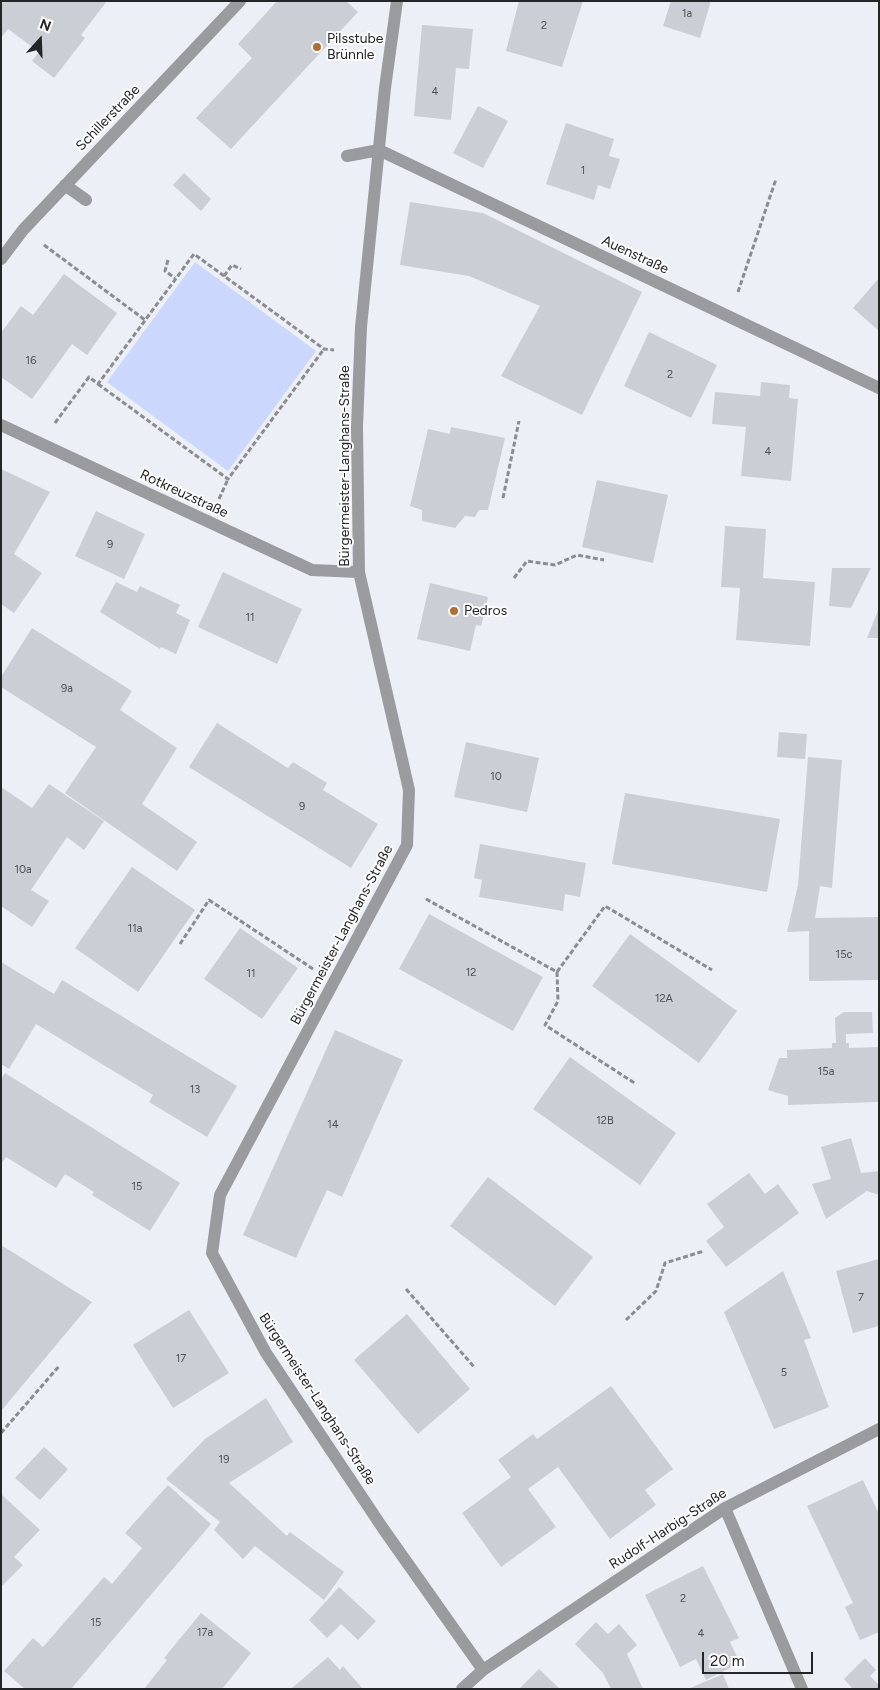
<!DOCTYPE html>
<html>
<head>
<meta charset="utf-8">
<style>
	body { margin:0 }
	#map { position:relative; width:880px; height:1690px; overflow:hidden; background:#eceff6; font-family:Figtree,sans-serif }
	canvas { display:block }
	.frame { position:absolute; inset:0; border:2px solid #242527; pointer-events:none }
	.north { position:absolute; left:15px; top:15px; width:50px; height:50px; -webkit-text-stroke:4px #fcfcfe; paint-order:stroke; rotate:20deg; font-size:14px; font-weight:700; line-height:20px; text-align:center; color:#242527 }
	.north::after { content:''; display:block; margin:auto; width:18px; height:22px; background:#242527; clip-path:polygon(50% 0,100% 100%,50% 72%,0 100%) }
	.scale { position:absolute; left:702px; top:1652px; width:111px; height:22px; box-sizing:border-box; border:2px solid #242527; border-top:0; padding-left:6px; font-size:15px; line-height:18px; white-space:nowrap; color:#242527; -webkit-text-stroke:4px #fcfcfe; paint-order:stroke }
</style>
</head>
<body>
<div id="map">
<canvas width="880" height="1690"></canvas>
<div class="frame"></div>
<div class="north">N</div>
<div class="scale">20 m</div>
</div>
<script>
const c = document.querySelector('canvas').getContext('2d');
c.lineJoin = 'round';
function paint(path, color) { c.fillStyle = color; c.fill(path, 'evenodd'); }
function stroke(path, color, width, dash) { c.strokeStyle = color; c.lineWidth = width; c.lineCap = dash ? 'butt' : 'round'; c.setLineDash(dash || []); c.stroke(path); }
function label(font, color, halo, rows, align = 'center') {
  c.font = font + ' Figtree,sans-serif'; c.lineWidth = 4; c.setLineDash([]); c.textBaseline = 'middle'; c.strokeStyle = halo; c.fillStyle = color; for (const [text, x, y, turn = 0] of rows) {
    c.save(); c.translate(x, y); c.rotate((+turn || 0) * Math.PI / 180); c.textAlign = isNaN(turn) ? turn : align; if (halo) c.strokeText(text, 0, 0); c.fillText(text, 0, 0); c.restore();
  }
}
paint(new Path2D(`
	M195,262L316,351L228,471L107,382Z`), '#cbd7fc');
paint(new Path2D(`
	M1,1H107L81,35L85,38L54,78L32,61L39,52L8,29L1,38Z
	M277,1H346L358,12L231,149L196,118L252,58L238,44Z
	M519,1H583L562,67L506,51Z
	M671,1H711L700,38L663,26Z
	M422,25L473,29L469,69L456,68L451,120L414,116Z
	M478,106L508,121L483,168L453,153Z
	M566,123L614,139L609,156L620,159L610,189L598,185L594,200L546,184Z
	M184,173L211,199L201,211L173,185Z
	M410,202L483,213L642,292L582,415L501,376L540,306L469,276L400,265Z
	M64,274L117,313L87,355L72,344L32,399L1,377V333L21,306L33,315Z
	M879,278V331L853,308Z
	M649,332L717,365L691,418L624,386Z
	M761,382L790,385L789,398L798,399L791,481L741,476L746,427L712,424L715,392L760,396Z
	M451,427L505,438L488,510H479L475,517L465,516L455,528L422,521V510L410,506L428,429L450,434Z
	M1,469L50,492L14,554L42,573L14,613L1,604Z
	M597,480L668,495L653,563L582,547Z
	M96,511L145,534L124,579L75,556Z
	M725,526L766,529L763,578L815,582L810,646L736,640L740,588L721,587Z
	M832,568H871L851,608L829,606Z
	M223,572L302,609L277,664L198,627Z
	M116,582L137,592L140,586L180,605L176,613L190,620L176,654L161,647L160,649L100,612Z
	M430,583L488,597L481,626L476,625L470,651L417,639Z
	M879,608V638H867Z
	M32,628L132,691L120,710L177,748L142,804L197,842L177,871L65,793L96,747L1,687V677Z
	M217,723L288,768L293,762L327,783L323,790L378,824L351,868L189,767Z
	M779,732L807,734L805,759L777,757Z
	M466,742L539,758L527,812L454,797Z
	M808,757L842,760L832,888L820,886L815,918L879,917V980L809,981V931L787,932L798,885Z
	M49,784L104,821L84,850L67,837L31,890L49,901L32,927L1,906V787L32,808Z
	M625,793L780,819L767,892L612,864Z
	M480,844L586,863L580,897L565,894L563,911L479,897L482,880L474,878Z
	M132,867L195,910L138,992L75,948Z
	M429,914L543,977L513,1031L399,969Z
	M240,928L298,968L262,1019L204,979Z
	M630,934L737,1011L699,1063L592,986Z
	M1,962L54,994L62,980L237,1086L207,1137L149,1102L153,1095L36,1024L9,1069L1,1064Z
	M844,1012H872L873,1033L846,1034V1043H849V1048L879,1047L878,1102L788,1105V1096L768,1090L779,1058H787V1050L832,1048V1043H836L835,1018Z
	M335,1030L403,1060L342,1197L327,1190L296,1258L243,1235Z
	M570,1057L676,1133L640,1185L533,1109Z
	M5,1073L180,1183L150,1231L92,1195L94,1192L65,1174L56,1188L6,1157L1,1164V1079Z
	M851,1138L861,1173L879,1171V1195L867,1191L826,1219L812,1184L831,1179L821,1147Z
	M749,1173L765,1194L778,1184L799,1213L726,1267L706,1241L724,1227L707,1204Z
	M488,1177L593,1257L555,1306L450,1226Z
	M1,1245L92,1302L1,1411Z
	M879,1259V1326L853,1333L836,1271Z
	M783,1271L811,1338L804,1340L829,1407L774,1429L724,1312Z
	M189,1310L229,1373L173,1408L133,1345Z
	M407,1314L470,1389L418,1434L354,1360Z
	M611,1386L673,1469L645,1490L656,1505L610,1539L558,1467L528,1489L556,1527L501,1567L462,1513L511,1477L498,1460L533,1434L537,1439Z
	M266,1398L293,1442L229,1483L287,1536L290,1532L344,1572L324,1600L255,1546L243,1559L214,1530L220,1522L166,1479L205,1439Z
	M44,1447L68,1469L40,1500L15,1478Z
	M863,1480L879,1514V1632L860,1640L845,1607L853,1603L807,1506Z
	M168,1485L211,1524L71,1689H25L4,1671L33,1638L43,1647L104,1577L112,1584L142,1548L125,1533Z
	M1,1494L40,1530L14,1557L23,1565L1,1587Z
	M703,1566L739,1638L730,1642L740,1663L706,1680L696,1659L680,1667L645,1595Z
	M339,1587L376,1621L358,1640L341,1624L327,1638L309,1620Z
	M201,1613L251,1653L222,1689H144L167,1660L164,1658Z
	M596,1622L608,1634L619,1624L637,1645L627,1654L643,1689H611L603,1673L575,1644Z
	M328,1657L340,1670L343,1666L363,1689H291Z
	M865,1658L876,1670L870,1676L879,1685V1689H853L844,1679Z
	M539,1669L560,1689H519Z
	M723,1674L729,1689H688Z`), '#ccced6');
stroke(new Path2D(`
	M44,245L145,320
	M168,260L165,271L175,278
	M224,276L232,265L241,269
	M738,292L776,179
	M98,384L228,479L324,349
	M55,423L89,377L98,384L194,254L324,349L334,350
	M503,498L519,421
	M219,499L228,479
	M514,578L527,561L555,565L577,555L604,560
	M426,899L557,972L558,1001L545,1025L636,1084
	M180,944L209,900L313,969
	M557,972L605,906L712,970
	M406,1289L475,1368
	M626,1320L656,1291L665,1263L704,1251
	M1,1433L60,1365`), '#8a8c91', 3, [5, 2.5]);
stroke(new Path2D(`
	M397,1L385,88L361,327L357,427L359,572L409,790L407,845L220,1195L212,1253L266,1353L384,1530L483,1670L462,1689
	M347,156L379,150L879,388
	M65,185L86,200
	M1,259L23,230L240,1
	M1,425L312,570L359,572
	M725,1508L802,1689
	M483,1670L725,1508L879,1429`), '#9a9b9e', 12);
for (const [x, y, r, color] of [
	[317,47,5,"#ae6f35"],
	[454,611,5,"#ae6f35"]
]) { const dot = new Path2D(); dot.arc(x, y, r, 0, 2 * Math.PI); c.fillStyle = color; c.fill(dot); stroke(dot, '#fcfcfe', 2); }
label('11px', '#4e4f53', null, [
	["1a",687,14],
	["2",544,26],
	["4",435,92],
	["1",583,171],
	["16",31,361],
	["2",670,375],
	["4",768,452],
	["9",110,545],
	["11",250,618],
	["9a",67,689],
	["10",496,777],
	["9",302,807],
	["10a",23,870],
	["11a",135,929],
	["15c",844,955],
	["12",471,973],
	["11",251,974],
	["12A",664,999],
	["15a",826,1072],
	["13",195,1090],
	["12B",605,1121],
	["14",333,1125],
	["15",137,1187],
	["7",861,1298],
	["17",181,1359],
	["5",784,1373],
	["19",224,1460],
	["2",683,1599],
	["15",96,1623],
	["17a",205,1633],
	["4",701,1634]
]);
label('14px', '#242527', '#fcfcfe', [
	["Pilsstube",327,39],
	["Brünnle",327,55],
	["Pedros",464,611]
], 'left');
label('14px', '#242527', '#fcfcfe', [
	["Schillerstraße",108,118,-46],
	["Auenstraße",635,255,25],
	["Bürgermeister-Langhans-Straße",345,466,-90],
	["Rotkreuzstraße",184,494,25],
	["Bürgermeister-Langhans-Straße",342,935,-62],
	["Bürgermeister-Langhans-Straße",317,1399,57],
	["Rudolf-Harbig-Straße",668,1529,-33]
]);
</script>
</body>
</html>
